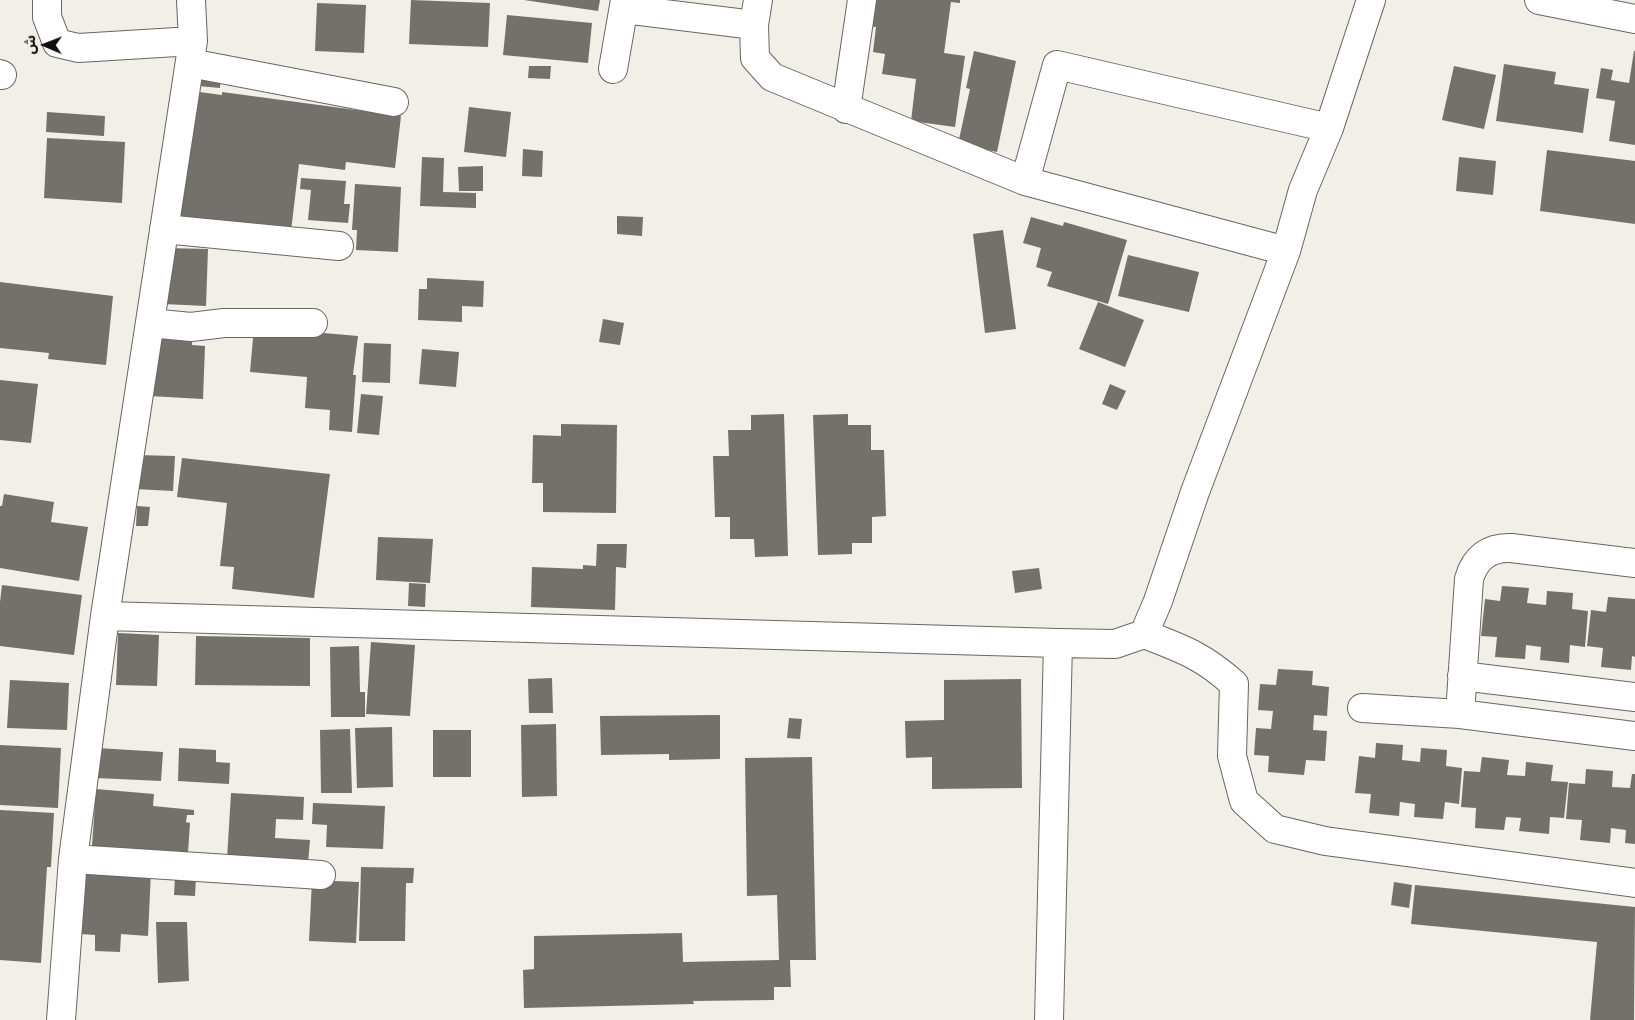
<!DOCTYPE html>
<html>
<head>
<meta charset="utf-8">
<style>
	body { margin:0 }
	#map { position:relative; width:1635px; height:1020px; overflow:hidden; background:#f2eee8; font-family:Jost,"Noto Sans Arabic",sans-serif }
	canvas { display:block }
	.north { position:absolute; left:20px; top:20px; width:50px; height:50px; -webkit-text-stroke:4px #f2eee8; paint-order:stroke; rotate:271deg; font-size:14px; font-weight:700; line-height:20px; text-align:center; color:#0e0d0b }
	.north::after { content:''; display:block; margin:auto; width:18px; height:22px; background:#0e0d0b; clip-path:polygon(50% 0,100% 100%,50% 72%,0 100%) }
</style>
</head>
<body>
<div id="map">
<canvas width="1635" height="1020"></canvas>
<div class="north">ش</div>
</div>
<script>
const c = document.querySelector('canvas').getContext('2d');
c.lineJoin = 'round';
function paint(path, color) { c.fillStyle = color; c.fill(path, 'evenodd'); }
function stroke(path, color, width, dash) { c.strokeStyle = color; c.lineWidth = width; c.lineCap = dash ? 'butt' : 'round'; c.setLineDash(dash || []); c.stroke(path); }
paint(new Path2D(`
	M411,0L490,3L488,47L409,44Z
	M524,0H600L598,11Z
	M868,0H960V3L951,2L944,53L965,56L955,127L911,121L916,79L882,74L885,54L873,52L876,27L865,26Z
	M317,3L366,5L364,53L315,51Z
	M507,15L592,23L588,63L503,55Z
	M974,51L1016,61L997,152L958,144L970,89L966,88Z
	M1634,51H1635V145L1609,141L1615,101L1596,98L1601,68L1613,70L1611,80L1629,83Z
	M1504,64L1556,72L1554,84L1589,89L1583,133L1496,121Z
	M529,66H551L550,79L528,78Z
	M1454,66L1496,75L1484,129L1442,120Z
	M199,72L221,73L220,88L198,86Z
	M192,91L222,95V92L401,116L395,168L346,162L345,170L299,164L291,231L176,217Z
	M469,107L511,112L506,157L464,152Z
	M47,112L105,116L104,136L46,132Z
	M47,138L125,142L122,203L44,198Z
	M523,149L543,151L542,177L522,176Z
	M1547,150L1635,161V224L1540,211Z
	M422,157L444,158L443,192L476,193V208L420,206Z
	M1459,157L1496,161L1493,195L1456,191Z
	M483,166V191H459L458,167Z
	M301,178L346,181L344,204H350L348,223L308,220L311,190L300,189Z
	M355,184L401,187L398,252L356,250L357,230H352Z
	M617,216L643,217L642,236L617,234Z
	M1031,217L1063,226L1064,222L1127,240L1108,304L1047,286L1052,272L1036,267L1041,248L1023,243Z
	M1003,230L1016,329L985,333L973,234Z
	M165,248L208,249L206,306L163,304Z
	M1128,255L1199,272L1189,312L1118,296Z
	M427,278L484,281L483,307L462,306V322L418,320L419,289H427Z
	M0,282L113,296L106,365L48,359L49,353L0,348Z
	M1098,302L1144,320L1125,367L1079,349Z
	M603,319L624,323L620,345L599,342Z
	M254,327L358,336L353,375H356L352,432L329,430L330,410L305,408L307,377L250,372Z
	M152,331L192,333V345L205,346L203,399L149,396Z
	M364,343L391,344L390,383L362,382Z
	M422,349L459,352L456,387L419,384Z
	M0,380L38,384L31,443L0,440Z
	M1110,384L1126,391L1117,410L1102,404Z
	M361,394L383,396L379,435L357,433Z
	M784,414L788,556L755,557L754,539H730V517H715L713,456H729L728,430H751V415Z
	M848,414V425H871V450H884L886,516L872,517V543H852V554L818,555L813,415Z
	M561,424L617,425L616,513L543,512V483H532L533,435L561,436Z
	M136,455L175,456L173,491L134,489Z
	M182,458L330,474L314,598L232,589L234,567L220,566L227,503L177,497Z
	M4,494L54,502L51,522L88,527L79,581L0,568V506H2Z
	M137,506L150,507L148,526H136Z
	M378,537L433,539L430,583L376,580Z
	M597,544H627L626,568L616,567L615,610L531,607L532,567L583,569V565L596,566Z
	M1039,568L1042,589L1015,593L1012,571Z
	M409,583L426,584L425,607L408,606Z
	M2,585L82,595L74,655L0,646V602Z
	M1502,586L1529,588L1527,603L1546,605L1547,591L1573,593L1572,609L1588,611L1585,647L1570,645L1569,663L1540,660L1541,647L1526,645L1525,659L1495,657L1497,637L1481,636L1485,599L1500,601Z
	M1608,597L1635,599V657L1632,656L1631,670L1601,667L1603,648L1587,646L1591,610L1606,612Z
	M118,633L159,635L157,686L116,685Z
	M196,636L310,638V686L195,685Z
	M371,642L415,645L410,716L366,714Z
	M359,646L360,692H365V717H331L330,647Z
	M1278,669L1313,671L1312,685L1329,687L1327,716L1314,715L1313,730L1327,731L1325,761L1306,760L1304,775L1268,772L1269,756L1254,755L1256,728L1271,729L1273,711L1258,710L1260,684L1276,685Z
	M552,678L553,713H529L528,679Z
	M1021,679L1022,788L932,789V757L906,758L905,721L944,720V680Z
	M10,680L69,683L67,730L7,728Z
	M720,715V759L669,760V754L601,755L600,716Z
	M789,718L802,719L800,739L787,738Z
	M556,724L557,796L522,797L521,725Z
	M392,727L393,787L357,788L355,728Z
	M350,729L352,793H321L320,730Z
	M433,730H471V777H433Z
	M1376,743L1403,745L1402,760L1420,762L1421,748L1447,750L1446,766L1462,768L1459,804L1445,802L1443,819L1414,817L1415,804L1400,802L1399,816L1369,813L1371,794L1355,793L1359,756L1375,758Z
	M0,745L61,748L58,808L0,805Z
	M97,748L163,752L161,781L96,778Z
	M179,748L216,750V762L230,763L229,784L178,781Z
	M812,757L816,960H790L791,987H774V1000L693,1001L694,1004L524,1008L523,970L534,969V936L682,933L683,962L779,960L777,895L747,896L745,758Z
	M1482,757L1509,760L1507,775L1525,776L1526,762L1553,765L1551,781L1568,782L1564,818L1550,817L1549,834L1519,831L1521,818L1506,817L1504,830L1475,828L1476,808L1461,807L1464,771L1480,772Z
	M1586,769L1613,771L1612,787L1630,788L1632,774H1635V844L1625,843L1626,830L1611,828L1610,843L1580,840L1582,820L1566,819L1569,783L1585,784Z
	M96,789L154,794L153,806L194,810V815H187L186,822L190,823L188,853L92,846Z
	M231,793L304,797L303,820L276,819L275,838L310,840L308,864L227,859Z
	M313,803L385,806L383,849L326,847L327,825L312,824Z
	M0,810L54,813L51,867H47L41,963L0,960Z
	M83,867L151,871L148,936L121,934L120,952L95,951V935L80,934Z
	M361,867L414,868L413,883H406L405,941H359Z
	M175,877L196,878L195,896L174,895Z
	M312,880L359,882L356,943L309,941Z
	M1394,882L1412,885L1409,908L1391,905Z
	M1415,885L1635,907L1634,1020H1590L1597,942L1411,924Z
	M156,922H187L189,981L158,983Z`), '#74716c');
const minor = new Path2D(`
	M47,0V17L57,43L78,48L193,41
	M758,0L754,25L755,58L772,77L1025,181L1286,251
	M1539,0L1635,19
	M624,9L754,25
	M190,63L394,102
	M613,69L625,0
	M0,74L2,75
	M846,109L862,0
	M1025,181L1057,65L1329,128
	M164,229L339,246
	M150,323L191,327L224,323H313
	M105,616L1058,643L1115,644L1144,634L1158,601L1195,492L1286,251L1303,190L1329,128L1371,0
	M1144,634C1183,649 1203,656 1234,684L1232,756L1244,801L1275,829L1325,841L1635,883
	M1462,676L1635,697
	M1362,708L1460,714L1635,736
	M1460,714L1469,579C1475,558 1489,547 1511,548L1635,563
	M73,859L321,875
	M61,1020L73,859L105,616L193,41L191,0
	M1049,1020L1058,643`);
stroke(minor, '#696661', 30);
stroke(minor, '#fff', 28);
</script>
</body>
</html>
